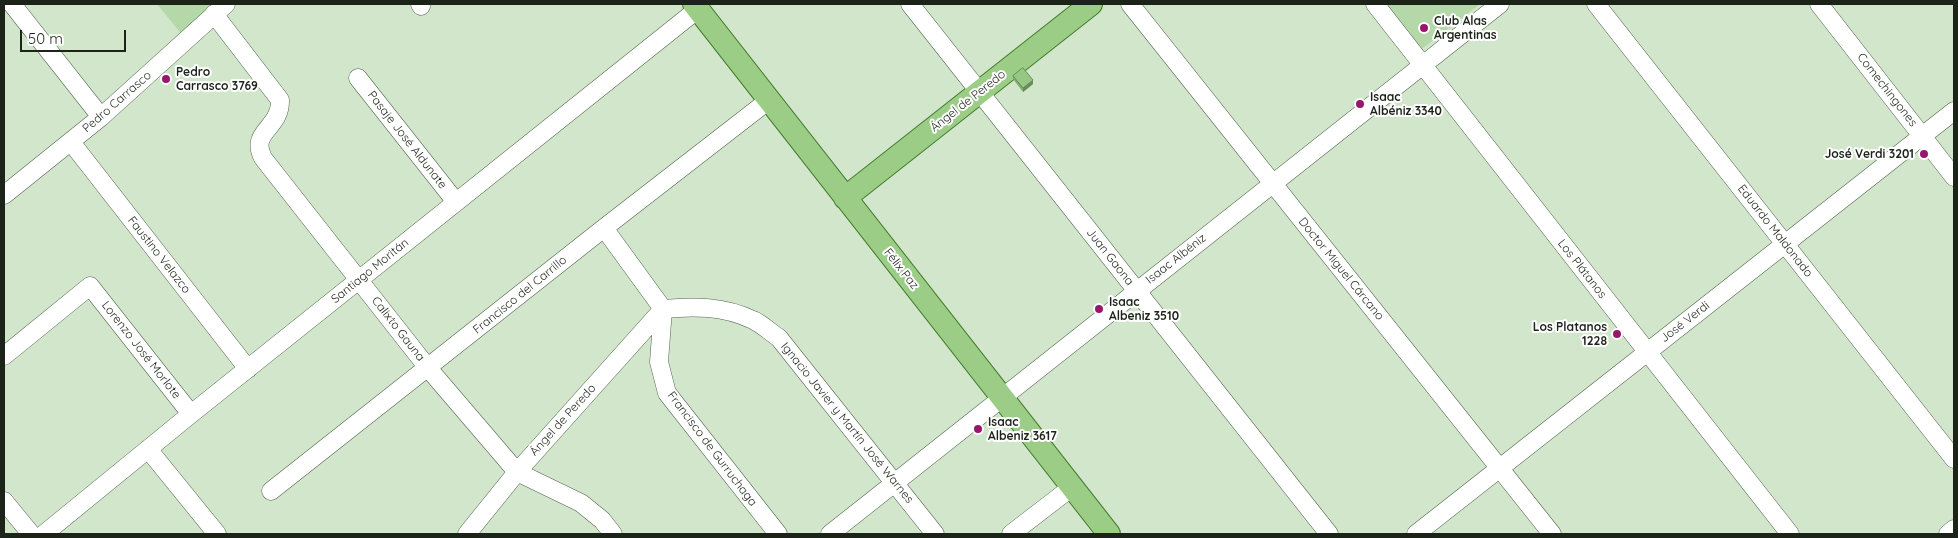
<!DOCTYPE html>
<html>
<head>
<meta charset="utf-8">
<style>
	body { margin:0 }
	#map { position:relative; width:1958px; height:538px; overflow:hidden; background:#d1e6cb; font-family:Quicksand,sans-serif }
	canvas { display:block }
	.frame { position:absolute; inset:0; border:5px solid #1c241a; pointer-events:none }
	.scale { position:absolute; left:20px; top:30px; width:106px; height:22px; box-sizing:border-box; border:2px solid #1c241a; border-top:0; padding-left:6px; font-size:15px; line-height:18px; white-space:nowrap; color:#1c241a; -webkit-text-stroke:4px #fff; paint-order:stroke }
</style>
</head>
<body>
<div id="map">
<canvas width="1958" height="538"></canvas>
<div class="frame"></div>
<div class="scale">50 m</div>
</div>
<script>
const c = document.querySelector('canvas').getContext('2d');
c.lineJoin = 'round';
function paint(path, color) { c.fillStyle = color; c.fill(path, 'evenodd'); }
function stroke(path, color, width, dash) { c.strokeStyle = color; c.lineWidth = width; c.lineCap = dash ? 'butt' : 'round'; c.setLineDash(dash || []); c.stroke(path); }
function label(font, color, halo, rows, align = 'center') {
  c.font = font + ' Quicksand,sans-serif'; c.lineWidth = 4; c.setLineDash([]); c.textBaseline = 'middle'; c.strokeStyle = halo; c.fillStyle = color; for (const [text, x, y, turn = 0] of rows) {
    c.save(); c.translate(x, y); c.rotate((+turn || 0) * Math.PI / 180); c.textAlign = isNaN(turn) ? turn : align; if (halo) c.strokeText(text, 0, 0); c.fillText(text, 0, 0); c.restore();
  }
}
paint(new Path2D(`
	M157,4H219L183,36Z
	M1380,4H1480L1418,52Z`), '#b5d8a9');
const minor = new Path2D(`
	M12,4L101,117
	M420,4L421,6
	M910,4L1329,534
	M1130,4L1552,534
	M1375,4L1790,534
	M1596,4L1954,459
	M1819,4L1954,177
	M214,14L280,100C281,129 249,131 263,158L428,368L517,472L581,503L602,520L613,534
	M358,78L456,202
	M71,142L248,369
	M4,195L101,117L226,4
	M604,228L663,309L659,362L667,393L778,534
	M663,309C694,306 724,306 753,320C762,324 770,332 779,338L935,534
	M4,356L90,286L191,414
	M148,449L217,534
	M271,491L604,228L769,100
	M4,501L31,534
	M44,534L191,414L698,9
	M467,534L517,472L663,309
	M830,534L1500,4
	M1011,534L1072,487
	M1416,534L1954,111
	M1948,534L1954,529`);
const major = new Path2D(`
	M694,4L1109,534
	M845,198L1091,4`);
stroke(minor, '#53644d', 19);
stroke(major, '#447c2d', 24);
stroke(minor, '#fff', 18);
stroke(major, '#9bcd87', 22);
paint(new Path2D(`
	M1013,76L1033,84L1023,92L1013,79Z`), '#7fac71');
paint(new Path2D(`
	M1033,80V84L1023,92V88Z`), '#688c5c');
const building = new Path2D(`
	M1023,68L1033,80L1023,88L1013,76Z`);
paint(building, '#94c883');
stroke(building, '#688c5c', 1);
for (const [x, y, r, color] of [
	[1424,28,5,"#9a166a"],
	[166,79,5,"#9a166a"],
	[1360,104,5,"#9a166a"],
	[1924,154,5,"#9a166a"],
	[1099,309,5,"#9a166a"],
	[1617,334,5,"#9a166a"],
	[978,429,5,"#9a166a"]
]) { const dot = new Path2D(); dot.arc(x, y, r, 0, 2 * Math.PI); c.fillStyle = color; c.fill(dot); stroke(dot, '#fff', 2); }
label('bold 12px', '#1c241a', '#fff', [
	["Club Alas",1434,21],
	["Argentinas",1434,35],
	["Pedro",176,72],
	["Carrasco 3769",176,86],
	["Isaac",1370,97],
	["Albéniz 3340",1370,111],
	["José Verdi 3201",1914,154,"right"],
	["Isaac",1109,302],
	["Albeniz 3510",1109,316],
	["Los Platanos",1607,327,"right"],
	["1228",1607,341,"right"],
	["Isaac",988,422],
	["Albeniz 3617",988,436]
], 'left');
label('12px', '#1c241a', '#fff', [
	["Comechingones",1887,90,52],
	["Ángel de Peredo",968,101,-38],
	["Pedro Carrasco",117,102,-41],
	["Pasaje José Aldunate",407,140,52],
	["Eduardo Maldonado",1775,231,52],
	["Faustino Velazco",159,255,52],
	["Juan Gaona",1110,257,52],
	["Isaac Albéniz",1176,259,-38],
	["Félix Paz",901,269,52],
	["Doctor Miguel Cárcano",1341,269,51],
	["Los Plátanos",1582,269,52],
	["Santiago Moritán",370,271,-39],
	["Francisco del Carrillo",520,295,-39],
	["José Verdi",1685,322,-38],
	["Calixto Gauna",398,329,52],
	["Lorenzo José Morlote",141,350,52],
	["Ángel de Peredo",563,420,-48],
	["Ignacio Javier y Martín José Warnes",847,423,51],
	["Francisco de Gurruchaga",712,449,53]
]);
</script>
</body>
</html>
